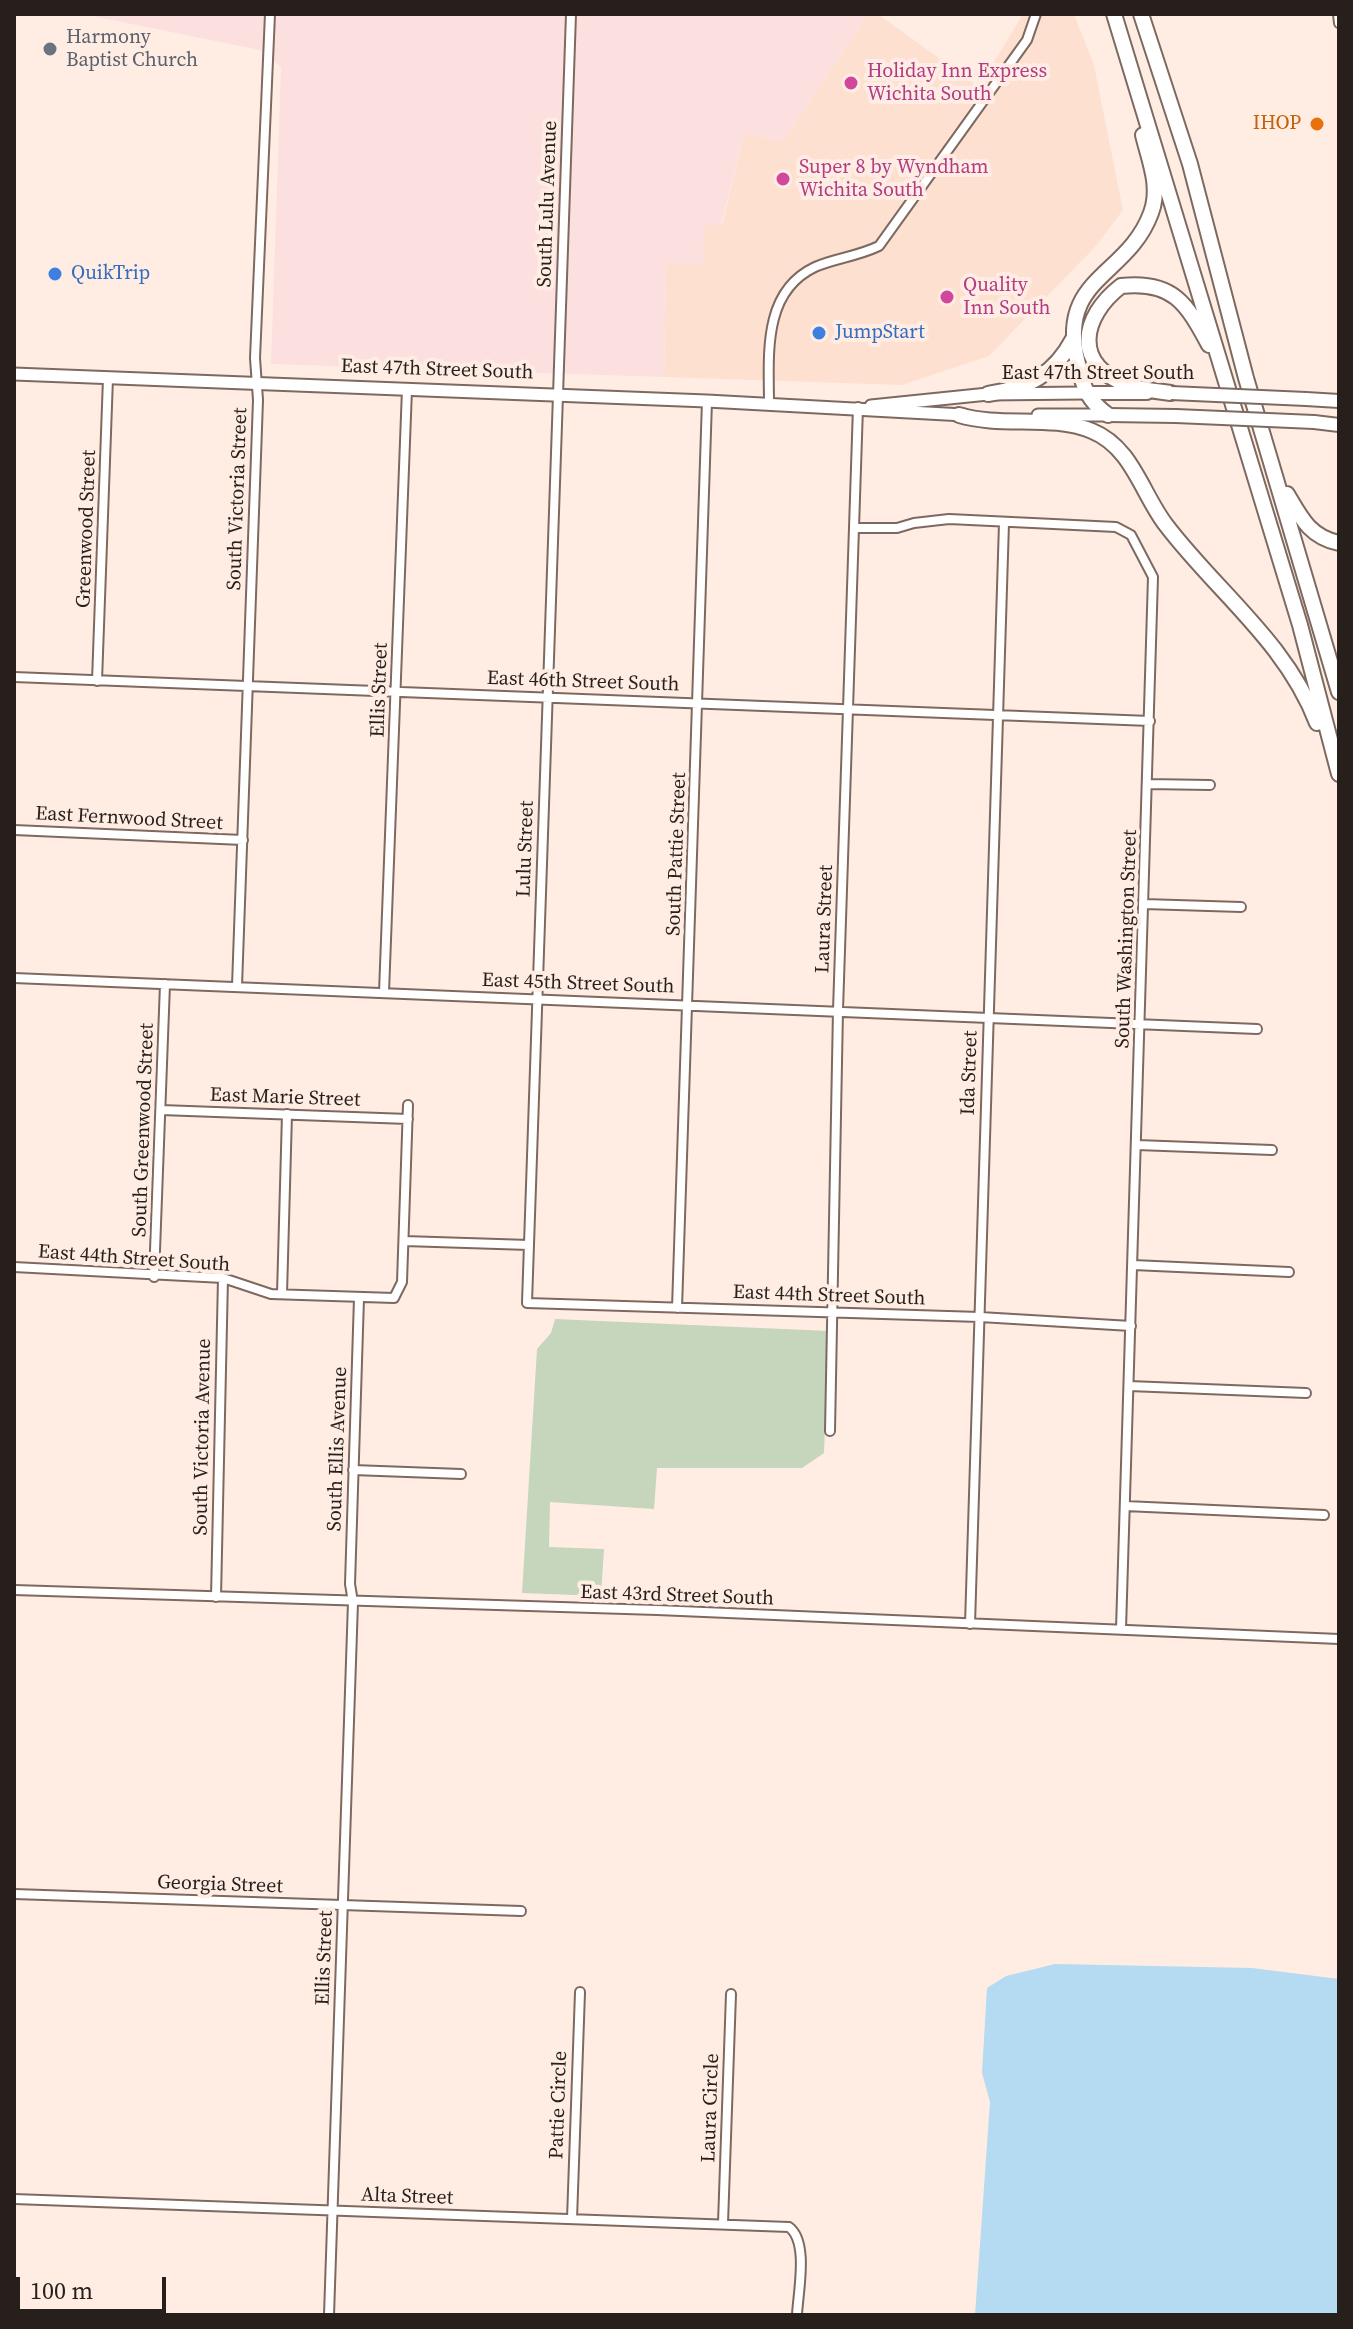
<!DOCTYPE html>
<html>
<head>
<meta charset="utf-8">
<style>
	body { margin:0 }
	#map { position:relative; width:1353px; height:2329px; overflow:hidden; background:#ffede4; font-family:"Source Serif 4",serif }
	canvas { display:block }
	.frame { position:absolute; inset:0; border:16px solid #271f1b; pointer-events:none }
	.scale { position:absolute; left:16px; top:2277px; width:150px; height:36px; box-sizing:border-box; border:4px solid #271f1b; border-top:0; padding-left:10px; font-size:24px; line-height:28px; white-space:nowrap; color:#271f1b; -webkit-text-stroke:6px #ffede4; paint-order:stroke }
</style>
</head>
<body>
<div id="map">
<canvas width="1353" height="2329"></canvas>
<div class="frame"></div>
<div class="scale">100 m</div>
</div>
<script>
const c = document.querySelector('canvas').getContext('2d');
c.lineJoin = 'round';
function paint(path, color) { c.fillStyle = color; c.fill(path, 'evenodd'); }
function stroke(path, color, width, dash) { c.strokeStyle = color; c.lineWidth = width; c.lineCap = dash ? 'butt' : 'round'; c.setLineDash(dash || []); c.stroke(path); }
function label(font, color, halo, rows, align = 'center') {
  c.font = font + ' "Source Serif 4",serif'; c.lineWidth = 8; c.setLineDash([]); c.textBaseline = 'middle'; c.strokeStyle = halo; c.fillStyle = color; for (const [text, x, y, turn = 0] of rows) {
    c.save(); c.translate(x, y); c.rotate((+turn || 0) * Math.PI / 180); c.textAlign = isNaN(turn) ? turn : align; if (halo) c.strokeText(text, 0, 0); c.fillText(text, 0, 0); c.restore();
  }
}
paint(new Path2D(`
	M868,14H878L979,87L1023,14H1074L1094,65L1123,210L1096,246L989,356L902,385L664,377L666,262L705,224L722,225L744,132L783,141Z`), '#fee0d1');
paint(new Path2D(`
	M82,14H868L783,141L744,132L721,225H705L703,264L666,263L664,377L271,364L281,67L260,50Z`), '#fbe0df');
paint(new Path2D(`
	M555,1319L829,1331L824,1453L802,1468H657L654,1509L550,1502L549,1547L604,1549L601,1596L522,1593L537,1349L551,1333Z`), '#c5d6bc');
paint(new Path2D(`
	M1055,1964L1252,1968L1339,1979V2315H975L990,2102L982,2073L987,1988L1006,1976Z`), '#b4dbf1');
const minor = new Path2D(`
	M571,14L527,1303L980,1317L1131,1326
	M1338,14L1339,23
	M769,404C769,355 762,292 815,267C835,258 856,257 879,246L1027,40L1036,14
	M855,528H897L914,523L949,519L1116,527L1131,535L1153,577L1121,1629
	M14,677L1150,721
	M97,681L108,378
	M1148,784L1210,785
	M14,830L243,840
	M1144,904L1241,907
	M14,978L1257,1029
	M237,986L258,400L255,358L270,14
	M384,992L407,389
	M161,1110L408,1119
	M1137,1145L1272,1150
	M404,1241L529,1245
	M1133,1265L1289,1272
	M14,1267L223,1278L271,1294L394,1298L402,1282L408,1105
	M154,1277L165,984
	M282,1294L287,1114
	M677,1308L707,401
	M1129,1386L1306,1393
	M830,1431L838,1010L858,407
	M353,1470L461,1474
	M1125,1506L1324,1515
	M14,1590L657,1610L1339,1639
	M216,1597L223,1278
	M970,1624L1004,523
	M14,1894L521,1911
	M14,2199L789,2227C809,2242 798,2292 797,2315
	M572,2219L580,1992
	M723,2223L731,1994
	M329,2315L353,1602L350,1584L359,1298`);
const secondary = new Path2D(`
	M14,374L707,401L964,415
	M871,406L988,394L1085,393
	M1038,415H1108`);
const primary = new Path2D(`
	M1085,393H1147
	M1306,399L1339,401
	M1108,415L1176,416
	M1314,422L1339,425`);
const motorway = new Path2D(`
	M1114,14L1300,625L1339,774
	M1141,14L1190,164L1246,378L1339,692
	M1171,393C1157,391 1141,390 1128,385C1072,365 1081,317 1121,286C1173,280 1187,304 1209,345
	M988,394C1028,388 1054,375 1073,339
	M959,415C1002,428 1051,414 1092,431C1132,447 1142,494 1166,525C1217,592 1286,642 1317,723
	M1108,415C1088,401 1083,387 1078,364C1056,277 1127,278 1151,213C1161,187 1149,160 1143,135
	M1287,494C1301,518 1310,537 1339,543`);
stroke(minor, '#7d6960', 12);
stroke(secondary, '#7d6960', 15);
stroke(primary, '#7d6960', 16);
stroke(motorway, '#7d6960', 18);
stroke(minor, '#fff', 8);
stroke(secondary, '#fff', 11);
stroke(primary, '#fff', 12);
stroke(motorway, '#fff', 14);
const primaryBridge = new Path2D(`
	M1171,393L1306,399
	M1176,416L1314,422`);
stroke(primaryBridge, '#7d6960', 16, []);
stroke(primaryBridge, '#fff', 12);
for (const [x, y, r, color] of [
	[50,49,8,"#6b7280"],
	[851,83,8,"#d1479c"],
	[1317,124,8,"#e8710a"],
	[783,179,8,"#d1479c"],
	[55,274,8,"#3f7fe0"],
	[947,297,8,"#d1479c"],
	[819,333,8,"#3f7fe0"]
]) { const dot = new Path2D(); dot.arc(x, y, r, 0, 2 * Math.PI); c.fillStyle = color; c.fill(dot); stroke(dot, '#ffede4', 3); }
label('20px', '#5b616d', '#ffede4', [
	["Harmony",66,38],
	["Baptist Church",66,61]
], 'left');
label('20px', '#b23c85', '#ffede4', [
	["Holiday Inn Express",867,72],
	["Wichita South",867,95],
	["Super 8 by Wyndham",799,168],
	["Wichita South",799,191],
	["Quality",963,286],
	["Inn South",963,309]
], 'left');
label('20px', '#c56008', '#ffede4', [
	["IHOP",1301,124]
], 'right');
label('20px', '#271f1b', '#ffede4', [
	["South Lulu Avenue",548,204,-88],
	["East 47th Street South",437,370,2],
	["East 47th Street South",1098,374],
	["South Victoria Street",238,499,-88],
	["Greenwood Street",87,529,-88],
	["East 46th Street South",583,682,2],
	["Ellis Street",380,690,-88],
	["East Fernwood Street",129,819,3],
	["Lulu Street",526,849,-88],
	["South Pattie Street",677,854,-88],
	["Laura Street",825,919,-88],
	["South Washington Street",1127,939,-88],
	["East 45th Street South",578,984,2],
	["Ida Street",970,1073,-88],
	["East Marie Street",285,1098,2],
	["South Greenwood Street",144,1130,-88],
	["East 44th Street South",134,1259,4],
	["East 44th Street South",829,1296,2],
	["South Victoria Avenue",203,1437,-89],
	["South Ellis Avenue",338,1449,-88],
	["East 43rd Street South",677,1596,2],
	["Georgia Street",220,1885,2],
	["Ellis Street",325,1958,-88],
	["Pattie Circle",559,2105,-88],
	["Laura Circle",711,2108,-88],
	["Alta Street",407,2197,2]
]);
label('20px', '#366cbe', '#ffede4', [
	["QuikTrip",71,274],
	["JumpStart",835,333]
], 'left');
</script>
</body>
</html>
